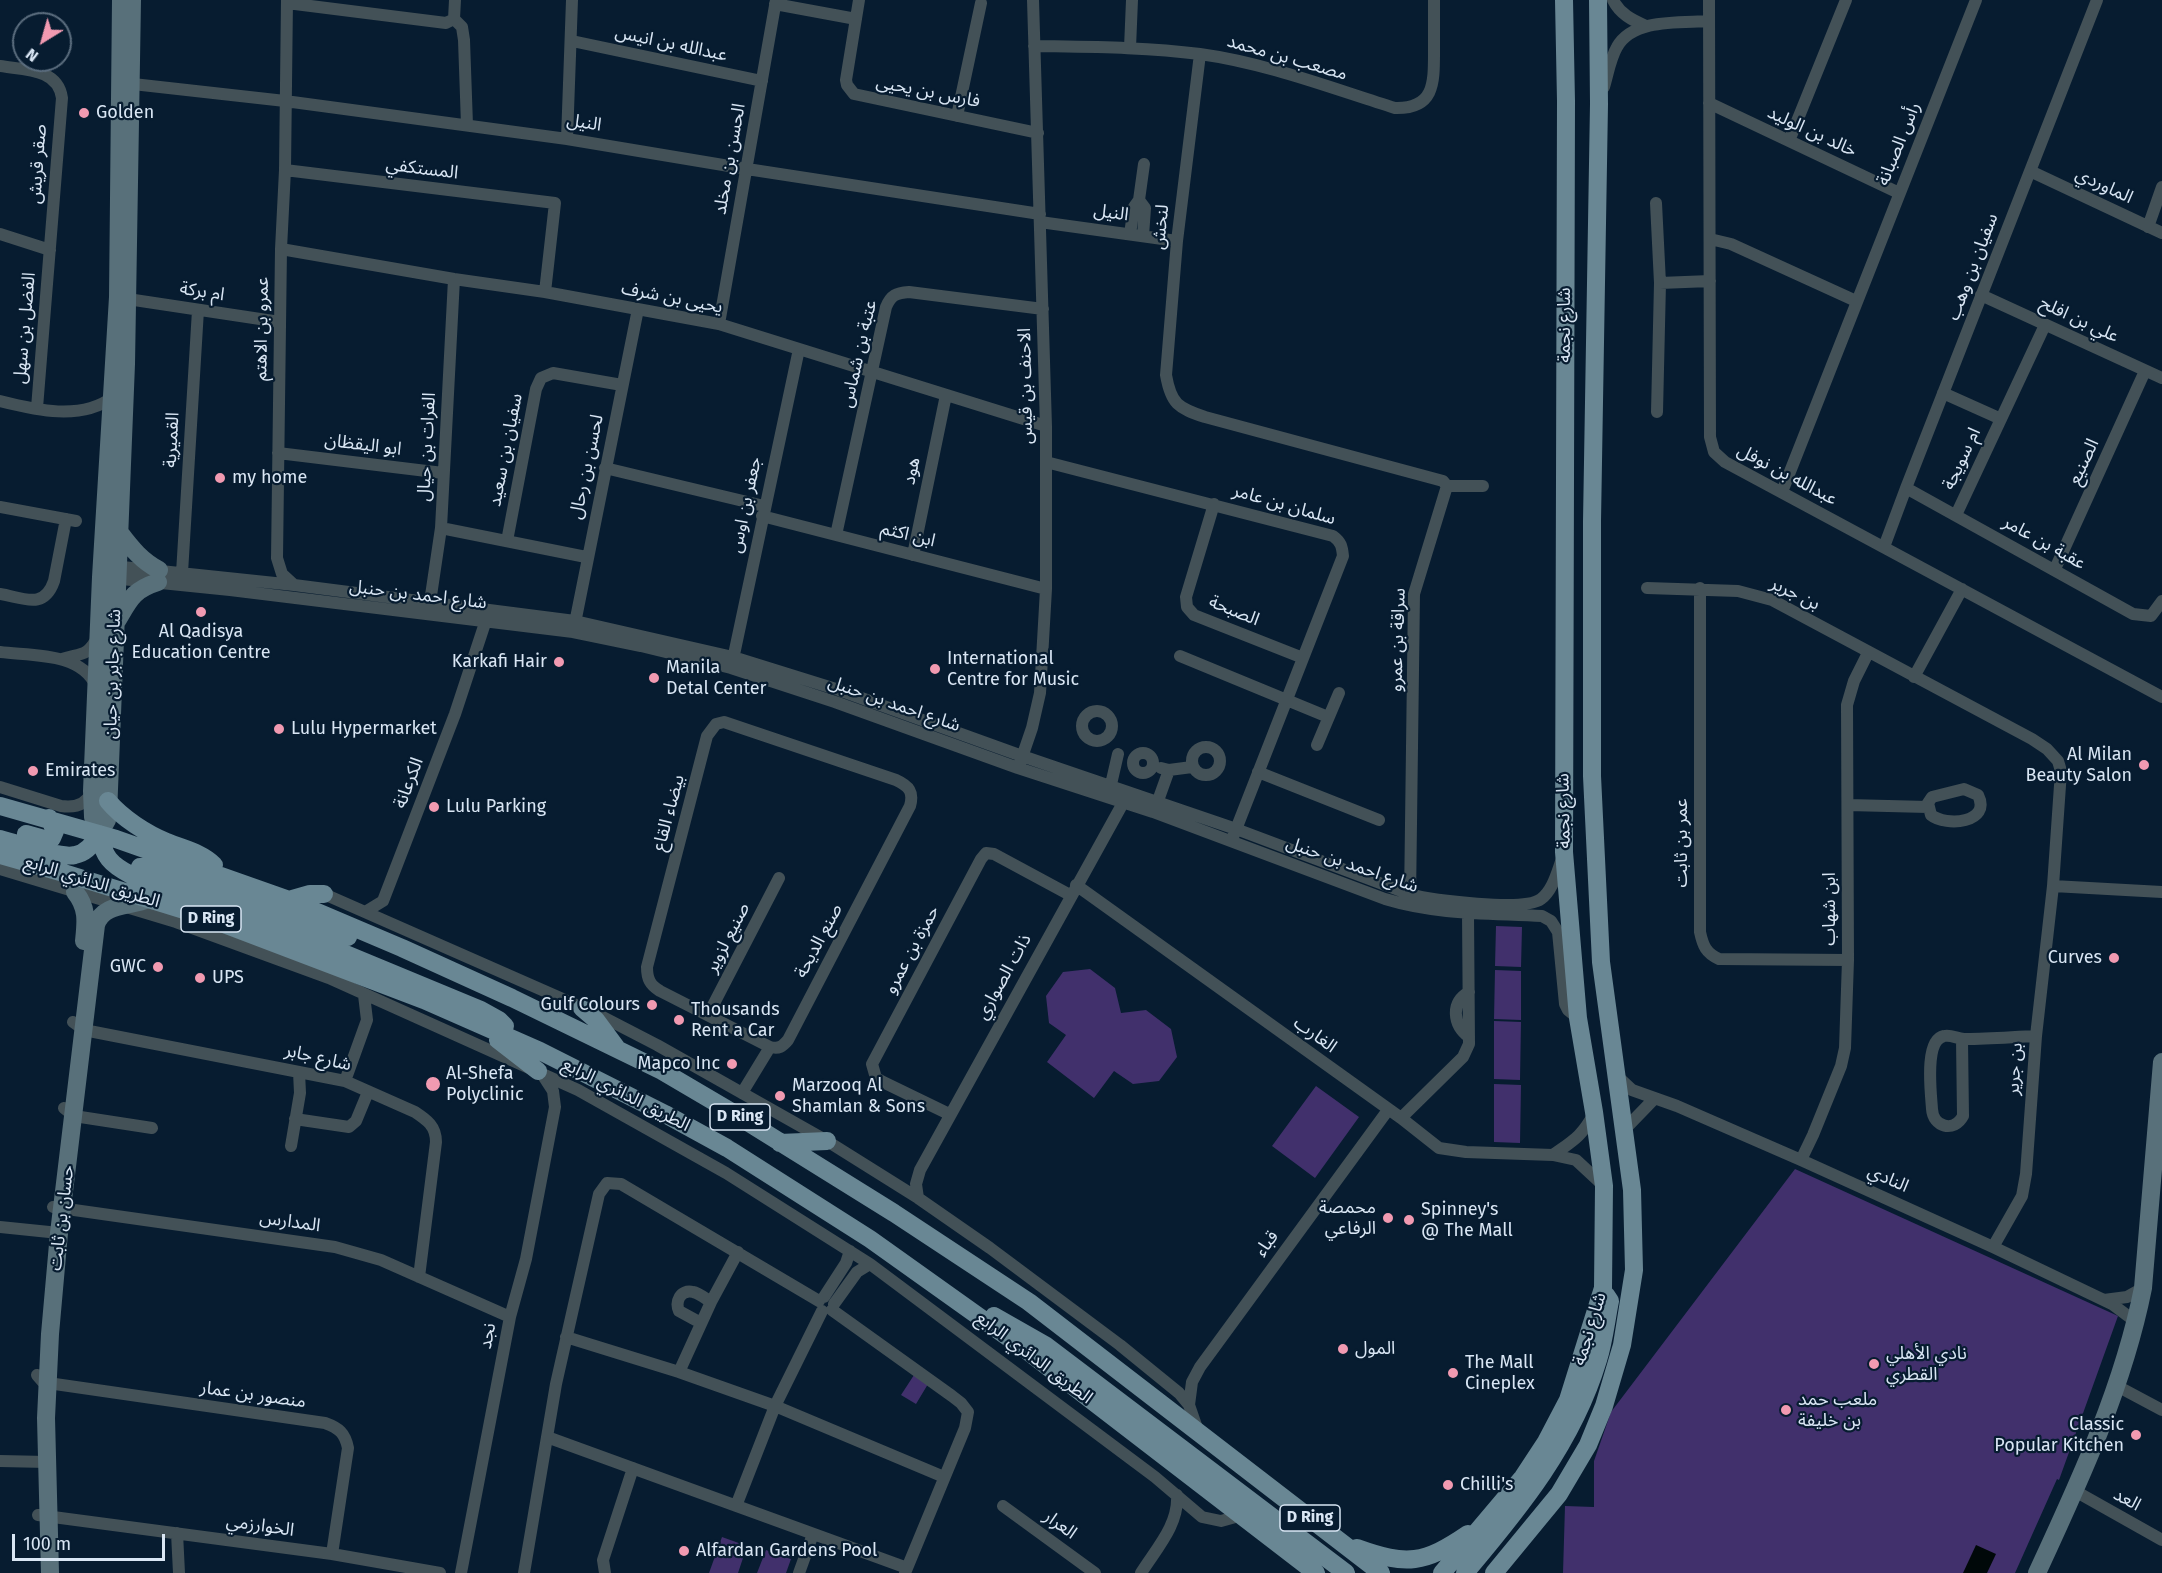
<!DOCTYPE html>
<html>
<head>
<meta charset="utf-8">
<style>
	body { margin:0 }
	#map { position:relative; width:2162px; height:1573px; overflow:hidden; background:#071c30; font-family:"Fira Sans",sans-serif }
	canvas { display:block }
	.north { position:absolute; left:12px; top:12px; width:60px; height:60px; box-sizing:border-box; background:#071c30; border:2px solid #5b6d7e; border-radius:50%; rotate:217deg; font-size:16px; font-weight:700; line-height:24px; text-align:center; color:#d9e6f4 }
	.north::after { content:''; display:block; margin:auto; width:21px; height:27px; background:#f19ab1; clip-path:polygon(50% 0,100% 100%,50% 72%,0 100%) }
	.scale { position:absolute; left:12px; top:1534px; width:153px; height:27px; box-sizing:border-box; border:3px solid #d9e6f4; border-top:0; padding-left:8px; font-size:18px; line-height:21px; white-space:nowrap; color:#d9e6f4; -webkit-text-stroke:4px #071c30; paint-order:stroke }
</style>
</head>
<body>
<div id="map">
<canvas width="2162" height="1573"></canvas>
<div class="north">N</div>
<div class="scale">100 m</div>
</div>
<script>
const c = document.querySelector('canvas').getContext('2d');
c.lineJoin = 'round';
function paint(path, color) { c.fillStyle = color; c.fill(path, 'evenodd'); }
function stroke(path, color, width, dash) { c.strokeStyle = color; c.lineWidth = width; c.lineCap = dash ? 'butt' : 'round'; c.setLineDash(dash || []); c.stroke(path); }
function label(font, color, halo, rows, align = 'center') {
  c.font = font + ' "Fira Sans","Noto Sans Arabic",sans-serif'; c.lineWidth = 4.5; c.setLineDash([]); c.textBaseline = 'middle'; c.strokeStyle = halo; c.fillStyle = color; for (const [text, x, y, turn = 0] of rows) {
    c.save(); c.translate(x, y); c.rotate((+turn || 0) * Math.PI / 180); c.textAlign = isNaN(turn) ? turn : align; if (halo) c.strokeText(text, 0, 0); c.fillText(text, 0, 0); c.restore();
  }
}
paint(new Path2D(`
	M1496,926L1522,927L1521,967L1495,966Z
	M1090,969L1115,988L1121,1013L1146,1010L1171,1029L1177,1057L1159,1081L1133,1084L1114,1071L1094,1098L1047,1062L1066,1035L1049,1023L1046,996L1063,972Z
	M1495,970L1521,971V1020L1494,1019Z
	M1494,1021L1521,1022L1520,1080L1494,1079Z
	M1494,1084L1521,1085L1520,1143L1494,1142Z
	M1316,1086L1359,1117L1315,1178L1272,1146Z
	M1795,1169L2118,1316L2059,1480L2057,1479L2015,1573H1563L1565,1506L1594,1507V1461L1611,1412Z
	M914,1375L928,1384L916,1404L901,1395Z
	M722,1537L747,1546L738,1573H709Z
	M766,1550L791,1559L786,1573H757Z`), '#41306c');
paint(new Path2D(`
	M1976,1545L1996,1554L1987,1573H1963Z`), '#000809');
stroke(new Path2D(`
	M287,0L285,170L281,249L277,558L282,574L294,585
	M859,0L846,80L847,85L854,94L1038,133
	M1613,0C1620,14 1632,20 1646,26
	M1709,0L1710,437L1714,452L1725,462L2162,697
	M287,3L446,23L454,19L455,0
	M775,4L856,19
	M454,19L462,27L464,40L467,125
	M572,41L762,81
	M1034,46C1090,47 1145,47 1200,54C1266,63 1331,88 1395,108C1434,109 1434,84 1434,53C1434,35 1434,18 1434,0
	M1130,48L1132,0
	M1200,54L1177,241L1166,375C1171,404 1178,408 1205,417L1443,481L1447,486L1414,594L1410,900
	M0,66C24,70 58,68 62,98L37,408
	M124,83L285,101L567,139L747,169L1040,214
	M1604,87C1608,74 1610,59 1617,47C1633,18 1681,23 1709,21
	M1709,103L1899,193
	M957,116L981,3
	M567,139L572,0
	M1789,141L1846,0
	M285,170L555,203L545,292
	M2030,171L2162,233
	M1139,200L1145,208L1143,236
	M1656,203L1660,283L1657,412
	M1040,222L1177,241
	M2148,227L2162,187
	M0,234L50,250
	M1130,234L1134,207L1139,200L1144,164
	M1710,239L1731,244L1856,301
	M281,249L454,279L545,292L719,324L1046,426
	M1660,283L1710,281
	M1981,295L2162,378
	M121,298L280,322
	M719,324L776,0
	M1943,393L2001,419
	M0,401C36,410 81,421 113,397
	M278,453L443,473
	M1046,462L1333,536C1341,542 1342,546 1343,556L1233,837
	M605,468L764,506
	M1447,486H1483
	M1906,488L2133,614L2151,616L2162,601
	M1782,492L1976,0
	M1214,504L1186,597L1187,607L1194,615L1303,658
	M0,507L76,521
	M1956,515L2045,325
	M762,516L1046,589
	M441,528L586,557
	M836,535L886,307C891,295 896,293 909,292L1043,309
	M507,541L536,389L541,378L553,373L622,385
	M1884,547L1906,488L2097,0
	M913,555L946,395
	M113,566L294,585L575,621L733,657L839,690L1022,756L1236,829L1409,894C1432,900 1524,912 1541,899C1553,890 1557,872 1562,859
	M2055,569L2145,371
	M182,573L198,310
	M112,578L230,590L573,632L641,646L731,668L835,702L1018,768L1153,812L1385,899C1438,915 1488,913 1542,916L1551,921L1558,932L1565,1004L1568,1010L1578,1018
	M1647,588L1738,591L1772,600L2032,739L2047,749L2058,761L2061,771L2053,886L2036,1036L2026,1174L2022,1196L1993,1247
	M1700,588V932C1703,946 1706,953 1719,959L1848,960
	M0,594C24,598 44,610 54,581L66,519
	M429,609L441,528L454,279
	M574,628L638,309
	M0,652C32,656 81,652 96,686
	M1180,656L1328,717
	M62,659C81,653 87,657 97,638
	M732,664L799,349
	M1914,677L1962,589
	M1082 726a15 15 0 1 1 30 0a15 15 0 1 1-30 0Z
	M724,722L896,780C909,786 914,792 910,806L788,1040C782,1047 779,1049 770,1047L660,991C650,985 647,979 647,967L707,736L716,724Z
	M1317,745L1339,693
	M1192 761a14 14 0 1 1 28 0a14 14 0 1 1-28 0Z
	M1133 763a10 10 0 1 1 20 0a10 10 0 1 1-20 0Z
	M1020,763L1032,728L1040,693L1046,589V426L1033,0
	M1161,768L1169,770L1192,767
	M1258,772L1379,820
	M0,787L61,806C74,808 86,805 92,792
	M1964,789L1978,795C1992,823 1946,827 1931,815L1928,803L1932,797Z
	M1109,793L1118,754
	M1848,805L1928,807
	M1155,809L1169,770
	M0,869L176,922L329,978L578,1090L726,1173L870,1264L1155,1477L1202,1517L1221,1521L1239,1516
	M1076,885L1401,1118L1439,1148L1466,1152L1553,1155L1576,1160L1604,1186
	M2053,886L2162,892
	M324,894L599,1015L657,1045L827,1141L918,1198L990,1248L1120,1345L1179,1393L1189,1405L1198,1431
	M365,912L383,901L455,714L488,614
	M1469,992C1450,1003 1453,1025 1469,1037
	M708,1015L779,878
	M73,1022L84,1030L345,1081L415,1112C427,1120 436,1126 436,1142L419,1277
	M1962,1040L1963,1116C1954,1133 1933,1127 1932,1109C1931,1093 1924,1040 1944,1036C1952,1034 1958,1040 1966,1039C1989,1039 2012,1037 2036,1036
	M1616,1075L1632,1090L1677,1106L1801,1160L1993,1247L2112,1304L2136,1322
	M345,1081L367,1020L364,995
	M742,1093L770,1047
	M64,1108L74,1116L152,1128
	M949,1114L883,1082L876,1078L872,1064L981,859L986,853L994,854L1070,895
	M1401,1118L1463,1057L1469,1044L1468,914
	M295,1119L349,1127L356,1121L368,1092
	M1625,1129L1654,1099
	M291,1146L300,1093L299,1072
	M1553,1155C1574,1140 1581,1137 1594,1114
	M1801,1160L1813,1135L1841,1066L1845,1048L1848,960L1847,705L1854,681L1868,653
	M918,1198L916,1184L920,1170L1123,803
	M53,1207L335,1247L381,1260L510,1317
	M0,1227L59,1233
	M824,1297L846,1263L850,1251
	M2104,1300L2127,1297L2143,1288
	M834,1304L857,1272L870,1264
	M832,1310L952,1396L961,1403L968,1412L965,1428L905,1573
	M701,1323L679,1311C675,1302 680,1289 693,1292C699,1293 706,1299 711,1302
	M566,1337L679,1372L775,1406L944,1477
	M679,1372L711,1302L738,1252
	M37,1375L43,1382L48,1383L325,1423C339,1428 345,1433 348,1448L332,1554
	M2117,1386L2162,1410
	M1189,1405L1192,1382L1200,1367L1388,1110
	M547,1437L907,1568
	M0,1461L47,1462
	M2075,1491L2162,1540
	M736,1506L775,1406L822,1311
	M1003,1506L1095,1573
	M38,1515L332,1554L440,1573
	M177,1533L179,1573
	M461,1573L510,1317L526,1259L555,1107L553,1091L542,1074
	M524,1573L556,1384L599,1194L607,1183L621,1184L819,1301
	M605,1573L603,1560L633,1468
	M799,1573L813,1534
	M1141,1573C1156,1549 1179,1525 1177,1495`), '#435157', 12);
stroke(new Path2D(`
	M121,0L118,297L101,577L92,791L93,817L99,834L107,820L108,814L126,364L132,0
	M120,533C132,549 142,561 159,570
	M117,621C130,599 133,590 158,582
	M75,892C88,908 86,922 84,941
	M50,1573L46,1418L50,1334L59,1233L96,925C103,903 130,907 148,899
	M2037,1573C2080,1480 2123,1388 2143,1288L2162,1062`), '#58707a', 18);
stroke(new Path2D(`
	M108,801C122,818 147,834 167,842C183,849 201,852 214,865
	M0,806L116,839L289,900L402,948L512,998L662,1071L730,1111L894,1213L1029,1302L1381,1573
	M26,834L44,839L52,838L55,831L49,818
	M99,834C104,857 110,864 131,875L283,928L481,1010L499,1020L505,1026
	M0,839C16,843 60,859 75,855C86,853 94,843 99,834
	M0,855L64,873L203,916L424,1000L540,1051L665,1114L727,1148L870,1239L1030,1353L1316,1573
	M140,879L138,872L140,867H150L348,937
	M289,900L310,894H324
	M582,1008L596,1020L616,1047
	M498,1040L538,1071
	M780,1143L827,1141
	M994,1316L1045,1345L1346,1573
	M1357,1548C1407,1566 1424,1564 1468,1534
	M1442,1573L1523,1477L1546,1442L1568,1400L1603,1288L1604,1186L1594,1112L1578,1018L1564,852L1566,101L1564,0
	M1465,1573C1520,1508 1573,1443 1598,1360C1604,1341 1606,1321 1610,1301L1606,1295
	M1494,1573L1559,1494L1588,1445L1604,1406L1622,1345L1634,1270L1632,1190L1601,962L1592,776V521L1599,104L1598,0`), '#698794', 18);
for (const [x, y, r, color] of [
	[84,113,6,"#f19ab1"],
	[220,478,6,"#f19ab1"],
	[201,612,6,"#f19ab1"],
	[559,662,6,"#f19ab1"],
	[935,669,6,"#f19ab1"],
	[654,678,6,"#f19ab1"],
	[279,729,6,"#f19ab1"],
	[2144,765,6,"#f19ab1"],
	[33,771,6,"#f19ab1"],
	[434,807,6,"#f19ab1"],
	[2114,958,6,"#f19ab1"],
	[158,967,6,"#f19ab1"],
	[200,978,6,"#f19ab1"],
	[652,1005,6,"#f19ab1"],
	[679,1020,6,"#f19ab1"],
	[732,1064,6,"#f19ab1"],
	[433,1084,8,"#f19ab1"],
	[780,1096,6,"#f19ab1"],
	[1388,1218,6,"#f19ab1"],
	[1409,1220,6,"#f19ab1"],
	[1343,1349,6,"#f19ab1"],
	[1874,1364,6,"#f19ab1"],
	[1453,1373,6,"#f19ab1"],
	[1786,1410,6,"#f19ab1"],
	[2136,1435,6,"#f19ab1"],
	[1448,1485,6,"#f19ab1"],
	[684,1551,6,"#f19ab1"]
]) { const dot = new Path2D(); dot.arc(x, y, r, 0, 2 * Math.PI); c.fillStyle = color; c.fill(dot); stroke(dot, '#071c30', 2); }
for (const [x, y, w] of [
	[211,919,60],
	[740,1117,60],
	[1310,1518,60]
]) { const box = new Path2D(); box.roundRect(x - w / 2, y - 13, w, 26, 4.5); c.fillStyle = '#071c30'; c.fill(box); stroke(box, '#d9e6f4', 1.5); }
label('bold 16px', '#d9e6f4', null, [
	["D Ring",211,919],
	["D Ring",740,1117],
	["D Ring",1310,1518]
]);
label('18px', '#d9e6f4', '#071c30', [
	["عبدالله بن انيس",671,44,12],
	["مصعب بن محمد",1287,58,16],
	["فارس بن يحيى",928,92,11],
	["النيل",584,123,9],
	["خالد بن الوليد",1812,132,25],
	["رأس الصبانة",1899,144,-68],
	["الحسن بن مخلد",730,159,-80],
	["صقر قريش",38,164,-86],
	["المستكفي",422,169,7],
	["الماوردي",2104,186,25],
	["النيل",1111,213,8],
	["لنخش",1161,227,-84],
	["سفيان بن وهب",1973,267,-69],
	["ام بركة",202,292,9],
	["يحيى بن شرف",672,298,11],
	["علي بن افلح",2079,320,25],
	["شارع نجمة",1565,325,-90],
	["الفضل بن سهل",25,328,-85],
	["عمرو بن الاهتم",262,329,-89],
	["عتبة بن شماس",859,354,-77],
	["الاحنف بن قيس",1026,386,-91],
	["القميرية",172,440,-87],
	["ابو اليقظان",363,445,7],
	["الفرات بن حيال",427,447,-87],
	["سفيان بن سعيد",506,450,-79],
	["ام سويجة",1962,459,-65],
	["الصنيع",2084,462,-65],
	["لحسن بن رحال",587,467,-78],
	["هود",912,471,-78],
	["عبدالله بن نوفل",1787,475,28],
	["جعفر بن اوس",746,505,-78],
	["سلمان بن عامر",1284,505,16],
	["ابن اكثم",908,535,14],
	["عقبة بن عامر",2044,543,29],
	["بن جرير",1795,594,26],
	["شارع احمد بن حنبل",418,595,7],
	["الصبحة",1234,611,22],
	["سراقة بن عمرو",1398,640,-88],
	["شارع جابر بن حيان",113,674,-88],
	["شارع احمد بن حنبل",894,704,19],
	["الكرعانة",409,783,-69],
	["شارع نجمة",1564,811,-91],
	["بيضاء القاع",669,813,-75],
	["عمر بن ثابت",1682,843,-90],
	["شارع احمد بن حنبل",1352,865,19],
	["الطريق الدائري الرابع",92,882,17],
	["ابن شهاب",1830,909,-90],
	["صنيع لزوير",728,938,-63],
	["صنع الديحة",819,941,-62],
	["حمزة بن عمرو",912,950,-62],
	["ذات الصواري",1004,977,-61],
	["الغارب",1315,1035,36],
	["شارع جابر",318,1058,13],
	["بن جرير",2015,1069,-86],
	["الطريق الدائري الرابع",626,1095,27],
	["النادي",1888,1179,24],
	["حسان بن ثابت",62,1218,-83],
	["المدارس",290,1222,8],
	["قباء",1267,1244,-54],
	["شارع نجمة",1590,1329,-73],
	["نجد",488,1336,-79],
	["الطريق الدائري الرابع",1034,1358,37],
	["منصور بن عمار",253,1395,8],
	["العد",2127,1500,29],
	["العرار",1060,1525,36],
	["الخوارزمي",260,1526,8]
]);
label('18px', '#d9e6f4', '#071c30', [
	["Golden",96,113],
	["my home",232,478],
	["Al Qadisya",201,632,"center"],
	["Education Centre",201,653,"center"],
	["International",947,659],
	["Centre for Music",947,680],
	["Karkafi Hair",547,662,"right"],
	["Manila",666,668],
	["Detal Center",666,689],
	["Lulu Hypermarket",291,729],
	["Al Milan",2132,755,"right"],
	["Beauty Salon",2132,776,"right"],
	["Emirates",45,771],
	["Lulu Parking",446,807],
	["Curves",2102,958,"right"],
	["GWC",146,967,"right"],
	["UPS",212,978],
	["Gulf Colours",640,1005,"right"],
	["Thousands",691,1010],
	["Rent a Car",691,1031],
	["Mapco Inc",720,1064,"right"],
	["Al-Shefa",446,1074],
	["Polyclinic",446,1095],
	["Marzooq Al",792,1086],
	["Shamlan & Sons",792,1107],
	["محمصة",1376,1208,"right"],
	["الرفاعي",1376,1229,"right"],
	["Spinney's",1421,1210],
	["@ The Mall",1421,1231],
	["المول",1355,1349],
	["نادي الأهلي",1886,1354],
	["القطري",1886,1375],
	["The Mall",1465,1363],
	["Cineplex",1465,1384],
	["ملعب حمد",1798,1400],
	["بن خليفة",1798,1421],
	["Classic",2124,1425,"right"],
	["Popular Kitchen",2124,1446,"right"],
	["Chilli's",1460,1485],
	["Alfardan Gardens Pool",696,1551]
], 'left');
</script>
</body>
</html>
